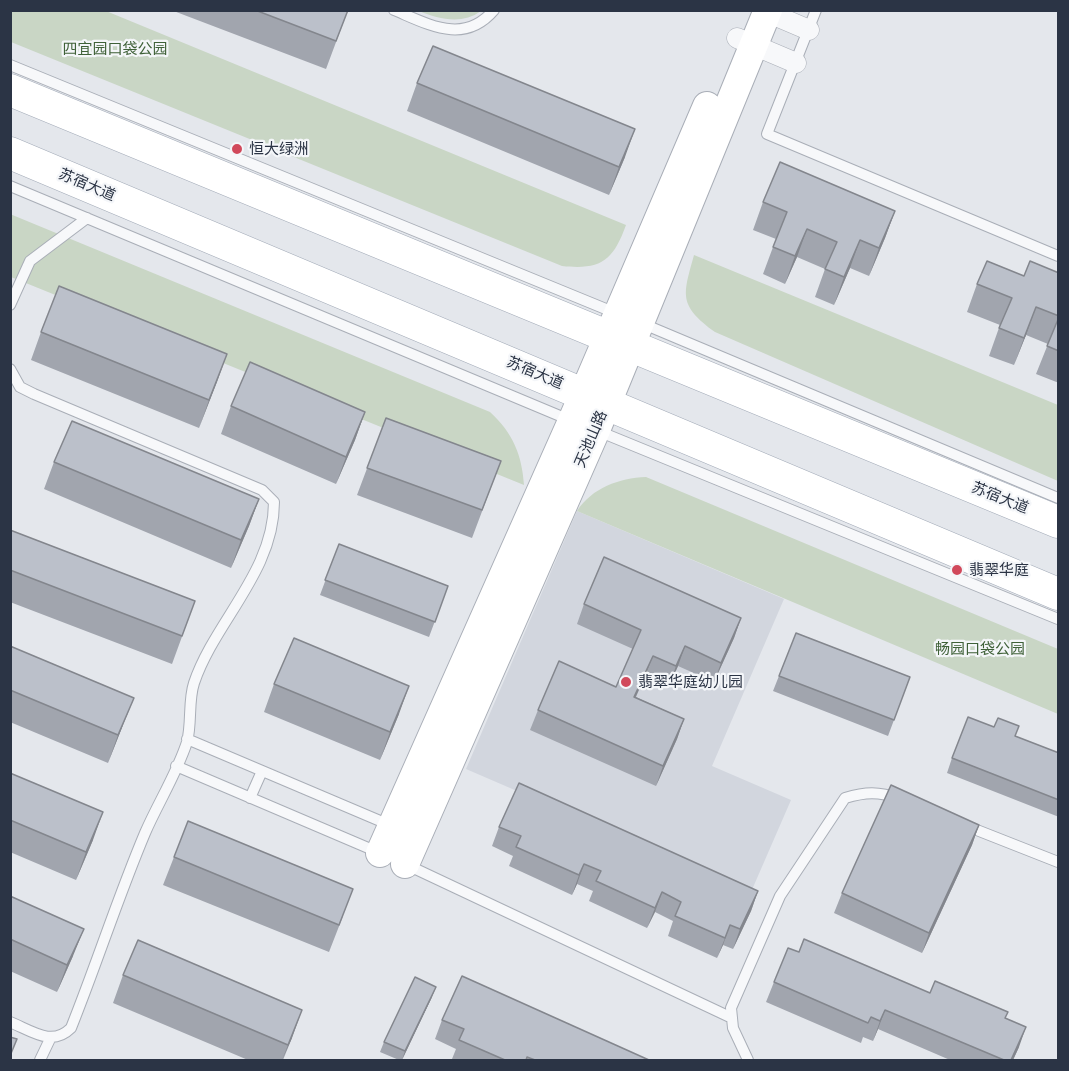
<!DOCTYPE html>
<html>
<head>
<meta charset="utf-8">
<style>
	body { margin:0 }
	#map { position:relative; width:1069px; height:1071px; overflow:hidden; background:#e4e7ec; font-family:Mulish,sans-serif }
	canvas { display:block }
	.frame { position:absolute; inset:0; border:12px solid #2b3445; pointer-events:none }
</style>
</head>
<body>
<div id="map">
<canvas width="1069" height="1071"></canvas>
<div class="frame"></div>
</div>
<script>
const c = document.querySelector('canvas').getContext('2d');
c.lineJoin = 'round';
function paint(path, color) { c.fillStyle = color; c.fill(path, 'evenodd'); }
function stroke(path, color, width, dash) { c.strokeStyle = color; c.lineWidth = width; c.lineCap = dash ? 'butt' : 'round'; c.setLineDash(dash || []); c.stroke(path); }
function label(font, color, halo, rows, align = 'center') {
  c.font = font + ' Mulish,"Noto Sans SC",sans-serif'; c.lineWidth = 4.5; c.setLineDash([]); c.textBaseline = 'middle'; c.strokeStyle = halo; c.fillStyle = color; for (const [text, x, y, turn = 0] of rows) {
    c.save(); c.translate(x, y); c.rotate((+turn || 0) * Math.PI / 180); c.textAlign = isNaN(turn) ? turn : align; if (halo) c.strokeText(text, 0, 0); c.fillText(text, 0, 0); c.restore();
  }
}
paint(new Path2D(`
	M577,511L784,599L712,766L791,800L751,892L466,769Z`), '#d2d6de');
paint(new Path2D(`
	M10,11H106L626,225C613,261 601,270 562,266L11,42Z
	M419,11L481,10V11C462,25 439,19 419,11Z
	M10,214L490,412C513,433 522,455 524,485L11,277Z
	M694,255L1058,405V481L715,332C678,305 683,295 694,255Z
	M646,477L1058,649V714L577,511C592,488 619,478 646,477Z`), '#c9d6c5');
const lane = new Path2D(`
	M394,10C430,25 464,45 494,10
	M816,10L767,134L1058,256
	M10,65L618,314
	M10,186L572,421
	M10,305L30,261L87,218
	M641,323L1058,498
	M10,369L20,387L34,394L262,490L274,502C274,572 215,621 194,683C188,701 192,723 187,742C177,773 158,803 145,833C118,897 97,963 71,1028C52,1047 32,1031 10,1022
	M598,431L1058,619
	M187,739L392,826
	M176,766L380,853
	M250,798L262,771
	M964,825L1058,862
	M405,864L732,1018
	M40,1060L50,1039
	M748,1060L733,1028L731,1008L780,896L845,798C865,792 879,791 899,799`);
const street = new Path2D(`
	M762,10L809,30
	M737,38L796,63`);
const secondary = new Path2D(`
	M380,853L572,421L707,106
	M405,864L596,430L768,10`);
const primary = new Path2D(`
	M10,90L1058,522
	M10,153L1058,594`);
stroke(lane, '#a9aeb7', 12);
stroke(street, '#a9aeb7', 21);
stroke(secondary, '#a9aeb7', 30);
stroke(primary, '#a3abb8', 33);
stroke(lane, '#f7f8fa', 10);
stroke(street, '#f7f8fa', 20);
stroke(secondary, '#fff', 28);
stroke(primary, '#fff', 32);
paint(new Path2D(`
	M171,10H348L326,69Z
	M417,83L625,157L609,195L407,111Z
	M763,202L895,211L885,238L869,276L850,268L834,305L815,297L825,269L797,257L785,284L763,274L776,239L753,230Z
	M1059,273V383L1036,374L1048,344L1026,335L1014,365L989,356L1000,325L967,312L977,284L1024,276Z
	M41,332L227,354L199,428L31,360Z
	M231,406L365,412L355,440L336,484L221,434Z
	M386,418L501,461L472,538L357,495Z
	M54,462L259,499L249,526L231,568L44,489Z
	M10,530L195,601L172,664L10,602Z
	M339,544L448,586L429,637L320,595Z
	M584,604L741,618L734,638L714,682L678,666L669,686L645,676L636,697L684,719L677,739L656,786L530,730L538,710L616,687L633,649L577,624Z
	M796,633L910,677L888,736L773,691Z
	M10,646L123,725L108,763L10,722Z
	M274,684L399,714L380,760L264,712Z
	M1015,736L1059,753V817L947,773L952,758Z
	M10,773L93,840L76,880L10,852Z
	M979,825L972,845L922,953L834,913L842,893Z
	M499,827L758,891L751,911L733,949L723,945L717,958L668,936L673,921L655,912L647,928L589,901L593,891L577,884L572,895L509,866L513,856L492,846Z
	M174,857L343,916L329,952L163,885Z
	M10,896L73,956L57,992L10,971Z
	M799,952L1006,1018L1019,1047L1013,1060H950L878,1029L873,1041L863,1037L861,1043L766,1002L774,982Z
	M123,975L292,1038L283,1060H248L113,1003Z
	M432,997L402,1060H399L380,1052L384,1042Z
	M442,1020L649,1060H454L452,1059L456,1049L435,1039Z`), '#a1a5ae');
paint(new Path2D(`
	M635,129L625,157L609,195L619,167Z
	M895,211L885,238L869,276L879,248Z
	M807,229L797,257L785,284L795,256Z
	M860,240L850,268L834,305L844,277Z
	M1036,307L1026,335L1014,365L1024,338Z
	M227,354L217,382L199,428L209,400Z
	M365,412L355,440L336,484L346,457Z
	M259,499L249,526L231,568L241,540Z
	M741,618L734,638L714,682L721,663Z
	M685,646L678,666L669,686L676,666Z
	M653,656L645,676L627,716L634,697Z
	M409,686L399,714L380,760L390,732Z
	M134,698L123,725L108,763L118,735Z
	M684,719L677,739L656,786L663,766Z
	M103,812L93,840L76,880L86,852Z
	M979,825L972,845L922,953L929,933Z
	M584,864L577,884L572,895L579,875Z
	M758,891L751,911L733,949L740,929Z
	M662,892L655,912L647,928L655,908Z
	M730,925L723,945L717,958L725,938Z
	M84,929L73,956L57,992L67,965Z
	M436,987L432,997L402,1060L405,1051Z
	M302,1010L292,1038L282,1060Z
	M885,1010L878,1029L873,1041L880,1021Z
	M1026,1027L1019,1047L1013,1060H1011Z`), '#83868d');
const building = new Path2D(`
	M255,10H348L336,41Z
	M433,46L635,129L619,167L417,83Z
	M780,162L895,211L879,248L860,240L844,277L825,269L837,242L807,229L795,256L773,247L787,212L763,202Z
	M987,261L1024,276L1030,261L1059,273V316L1036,307L1024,338L999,328L1012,298L977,284Z
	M59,286L227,354L209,400L41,332Z
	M1059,317V351L1047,346Z
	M250,362L365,412L346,457L231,406Z
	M386,418L501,461L482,510L367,468Z
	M72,421L259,499L241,540L54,462Z
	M10,530L195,601L182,636L10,570Z
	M339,544L448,586L435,622L325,580Z
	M604,557L741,618L721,663L685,646L676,666L653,656L634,697L684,719L663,766L538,710L559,661L616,687L641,630L584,604Z
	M796,633L910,677L894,720L779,676Z
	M294,638L409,686L390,732L274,684Z
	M10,646L134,698L118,735L10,690Z
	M968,717L994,727L998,718L1019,726L1015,736L1059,753V800L952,758Z
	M10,773L103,812L86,852L10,820Z
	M519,783L758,891L740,929L730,925L725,938L675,916L681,902L662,892L655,908L596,881L601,871L584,864L579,875L516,847L521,836L499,827Z
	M891,785L979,825L929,933L842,893Z
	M188,821L353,889L339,925L174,857Z
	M10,896L84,929L67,965L10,939Z
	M804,939L930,993L935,981L1008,1012L1005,1018L1026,1027L1011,1060H1004L885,1010L880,1021L871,1017L868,1023L774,982L788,948L799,952Z
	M138,940L302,1010L288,1045L123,975Z
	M462,976L649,1060H535L527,1057L526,1060H505L459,1040L464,1029L442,1020Z
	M415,977L436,987L405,1051L384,1042Z
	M10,1037L17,1039L10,1056Z`);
paint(building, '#bbc0ca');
stroke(building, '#83868d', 1.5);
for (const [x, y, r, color] of [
	[237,149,6,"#d1495b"],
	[957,570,6,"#d1495b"],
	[626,682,6,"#d1495b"]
]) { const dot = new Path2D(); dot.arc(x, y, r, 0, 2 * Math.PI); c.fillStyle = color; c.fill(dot); stroke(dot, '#f4f6f9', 2); }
label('15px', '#3f6138', '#f4f6f9', [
	["四宜园口袋公园",115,49],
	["畅园口袋公园",980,649]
]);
label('15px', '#2b3445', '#f4f6f9', [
	["恒大绿洲",249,149],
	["翡翠华庭",969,570],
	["翡翠华庭幼儿园",638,682]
], 'left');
label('15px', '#2b3445', '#f4f6f9', [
	["苏宿大道",87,185,23],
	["苏宿大道",535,373,23],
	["天池山路",591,439,-67],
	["苏宿大道",1000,498,22]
]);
</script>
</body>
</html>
